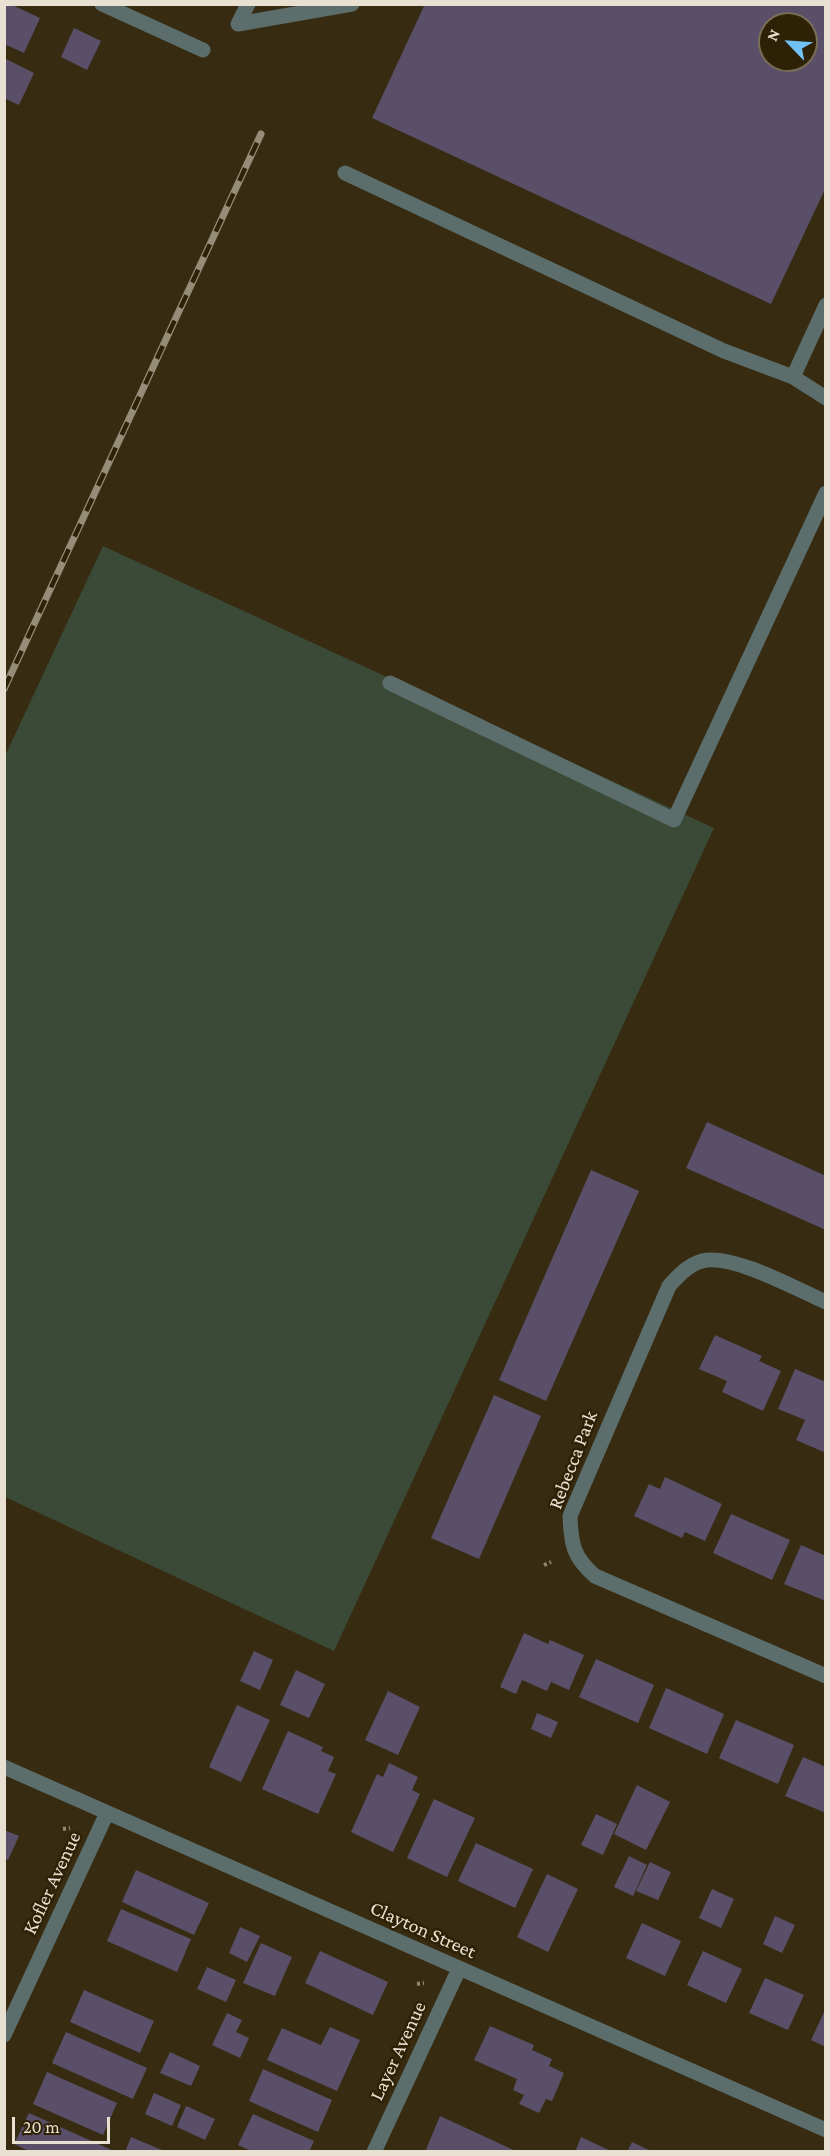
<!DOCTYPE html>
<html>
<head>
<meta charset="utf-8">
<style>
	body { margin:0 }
	#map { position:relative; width:830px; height:2156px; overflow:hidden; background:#372b11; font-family:"Crimson Pro",serif }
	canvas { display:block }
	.frame { position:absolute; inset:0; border:6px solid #e8e1d1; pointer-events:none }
	.north { position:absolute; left:758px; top:12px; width:60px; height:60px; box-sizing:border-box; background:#2d2106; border:2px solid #786e57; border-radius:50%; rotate:295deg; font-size:16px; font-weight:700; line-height:24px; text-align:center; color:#e8e1d1 }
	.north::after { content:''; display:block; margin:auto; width:21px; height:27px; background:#72c1f5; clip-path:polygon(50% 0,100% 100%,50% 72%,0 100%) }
	.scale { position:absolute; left:12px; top:2117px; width:98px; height:27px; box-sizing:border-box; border:3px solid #e8e1d1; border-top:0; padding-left:8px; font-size:18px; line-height:21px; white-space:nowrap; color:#e8e1d1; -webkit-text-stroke:4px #2d2106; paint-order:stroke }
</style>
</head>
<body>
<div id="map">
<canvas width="830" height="2156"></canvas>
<div class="frame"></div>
<div class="north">N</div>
<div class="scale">20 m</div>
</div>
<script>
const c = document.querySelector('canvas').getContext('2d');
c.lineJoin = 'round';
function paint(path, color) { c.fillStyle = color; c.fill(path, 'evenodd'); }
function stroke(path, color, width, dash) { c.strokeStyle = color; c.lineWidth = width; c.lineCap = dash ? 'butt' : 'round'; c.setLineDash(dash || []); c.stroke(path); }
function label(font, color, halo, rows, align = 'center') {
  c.font = font + ' "Crimson Pro",serif'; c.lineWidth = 5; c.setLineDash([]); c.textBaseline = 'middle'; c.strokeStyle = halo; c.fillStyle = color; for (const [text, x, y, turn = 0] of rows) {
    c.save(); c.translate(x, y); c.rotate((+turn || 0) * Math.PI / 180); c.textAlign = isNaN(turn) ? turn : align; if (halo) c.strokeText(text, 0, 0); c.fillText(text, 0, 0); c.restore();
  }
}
paint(new Path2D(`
	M103,546L714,828L334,1651L5,1497V756Z`), '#3b4a37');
paint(new Path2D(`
	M4,4H10L40,18L24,53L4,44Z
	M425,4H826V187L771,304L372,118ZM770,24H806V60H770Z
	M74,28L101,41L87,70L61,57Z
	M4,58L34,73L19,105L4,98Z
	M707,1122L826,1176V1230L686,1168Z
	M591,1170L639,1191L546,1401L499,1380Z
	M715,1335L762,1356L759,1361L781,1371L763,1411L722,1392L727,1381L699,1369Z
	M795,1369L826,1382V1453L796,1440L805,1420L778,1409Z
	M494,1395L541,1416L479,1559L431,1538Z
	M665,1477L722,1504L705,1541L685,1532L682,1538L634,1516L649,1484L660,1489Z
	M731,1514L790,1540L772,1580L713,1553Z
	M801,1545L826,1556V1601L784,1584Z
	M524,1633L548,1644L550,1640L584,1655L569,1690L551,1682L547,1691L522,1680L516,1694L500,1687Z
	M254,1651L273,1660L260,1690L240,1681Z
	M596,1659L654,1685L638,1723L579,1697Z
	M296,1670L325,1684L309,1718L280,1705Z
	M666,1688L724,1714L707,1754L649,1728Z
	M388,1691L420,1707L398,1755L365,1740Z
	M237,1705L270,1720L241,1782L209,1767Z
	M537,1713L558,1722L551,1738L531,1729Z
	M736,1720L794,1745L778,1784L719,1758Z
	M288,1731L323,1747L321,1751L334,1757L328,1771L336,1774L318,1814L262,1789Z
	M803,1757L826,1767V1813L785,1796Z
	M389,1763L418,1777L412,1790L420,1794L393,1852L351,1832L377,1774L383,1777Z
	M637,1785L670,1802L646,1850L614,1834Z
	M434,1799L475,1818L447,1877L407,1858Z
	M596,1814L617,1824L603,1855L581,1845Z
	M4,1830L19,1836L8,1860L4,1858Z
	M476,1843L533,1869L515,1908L458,1881Z
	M629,1856L647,1865L633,1896L614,1887Z
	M650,1862L671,1872L658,1900L636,1891Z
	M136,1870L209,1903L194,1935L122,1902Z
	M547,1874L578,1889L548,1952L517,1937Z
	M712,1889L734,1899L721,1928L699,1918Z
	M121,1909L191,1939L177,1972L107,1941Z
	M775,1916L795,1925L782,1953L763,1944Z
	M642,1923L681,1941L665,1976L626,1958Z
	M240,1927L260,1936L247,1962L229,1953Z
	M261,1943L292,1957L275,1996L243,1983Z
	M320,1951L388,1982L373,2015L305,1983Z
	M703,1951L742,1969L726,2003L687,1985Z
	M207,1967L236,1980L226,2002L197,1989Z
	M765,1978L804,1995L788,2030L749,2013Z
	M84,1990L154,2021L140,2053L70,2022Z
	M826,2008V2047L811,2040Z
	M227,2013L242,2020L236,2032L249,2038L240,2058L212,2045Z
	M490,2026L534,2045L532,2050L552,2059L549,2066L564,2073L552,2101L546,2099L539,2113L519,2104L524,2095L513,2090L517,2079L474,2060Z
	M330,2027L360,2040L337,2091L267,2060L282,2028L321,2045Z
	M66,2032L147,2068L133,2099L52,2063Z
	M170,2052L200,2066L191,2086L160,2073Z
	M263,2069L332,2100L318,2132L249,2101Z
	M47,2072L117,2103L103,2135L33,2104Z
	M154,2093L181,2105L172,2126L145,2114Z
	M186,2106L215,2119L205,2140L177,2127Z
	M29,2113L116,2152H31L14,2144Z
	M253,2114L314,2141L309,2152H253L238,2145Z
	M440,2116L518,2152H425Z
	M131,2137L162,2150L161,2152H125Z
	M581,2137L613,2152H575Z
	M632,2142L653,2152H627Z`), '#5a4f69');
stroke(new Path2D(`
	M544,1565L551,1562
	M63,1829L70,1828
	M417,1984L424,1983`), '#938974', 4, [3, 3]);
stroke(new Path2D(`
	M248,4L238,24L352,4
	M345,173L724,351L793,377L826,305
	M793,377L826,398
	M390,683L674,820L826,493`), '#5b6e6c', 15);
stroke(new Path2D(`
	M102,4L203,50
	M826,1302C796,1289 732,1253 702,1261C688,1265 678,1276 669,1286L570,1516C571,1544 573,1557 595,1576L826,1676
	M4,1767L826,2130
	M4,2035L107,1813
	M374,2152L459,1969`), '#5b6e6c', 15);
const rail = new Path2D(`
	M4,689L261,134`);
stroke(rail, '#968d79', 7);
stroke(rail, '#2d2106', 4.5, [14]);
label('20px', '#e8e1d1', '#2d2106', [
	["Rebecca Park",573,1460,-69],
	["Kofler Avenue",52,1883,-65],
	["Clayton Street",423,1930,24],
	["Layer Avenue",398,2051,-65]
]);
</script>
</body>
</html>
